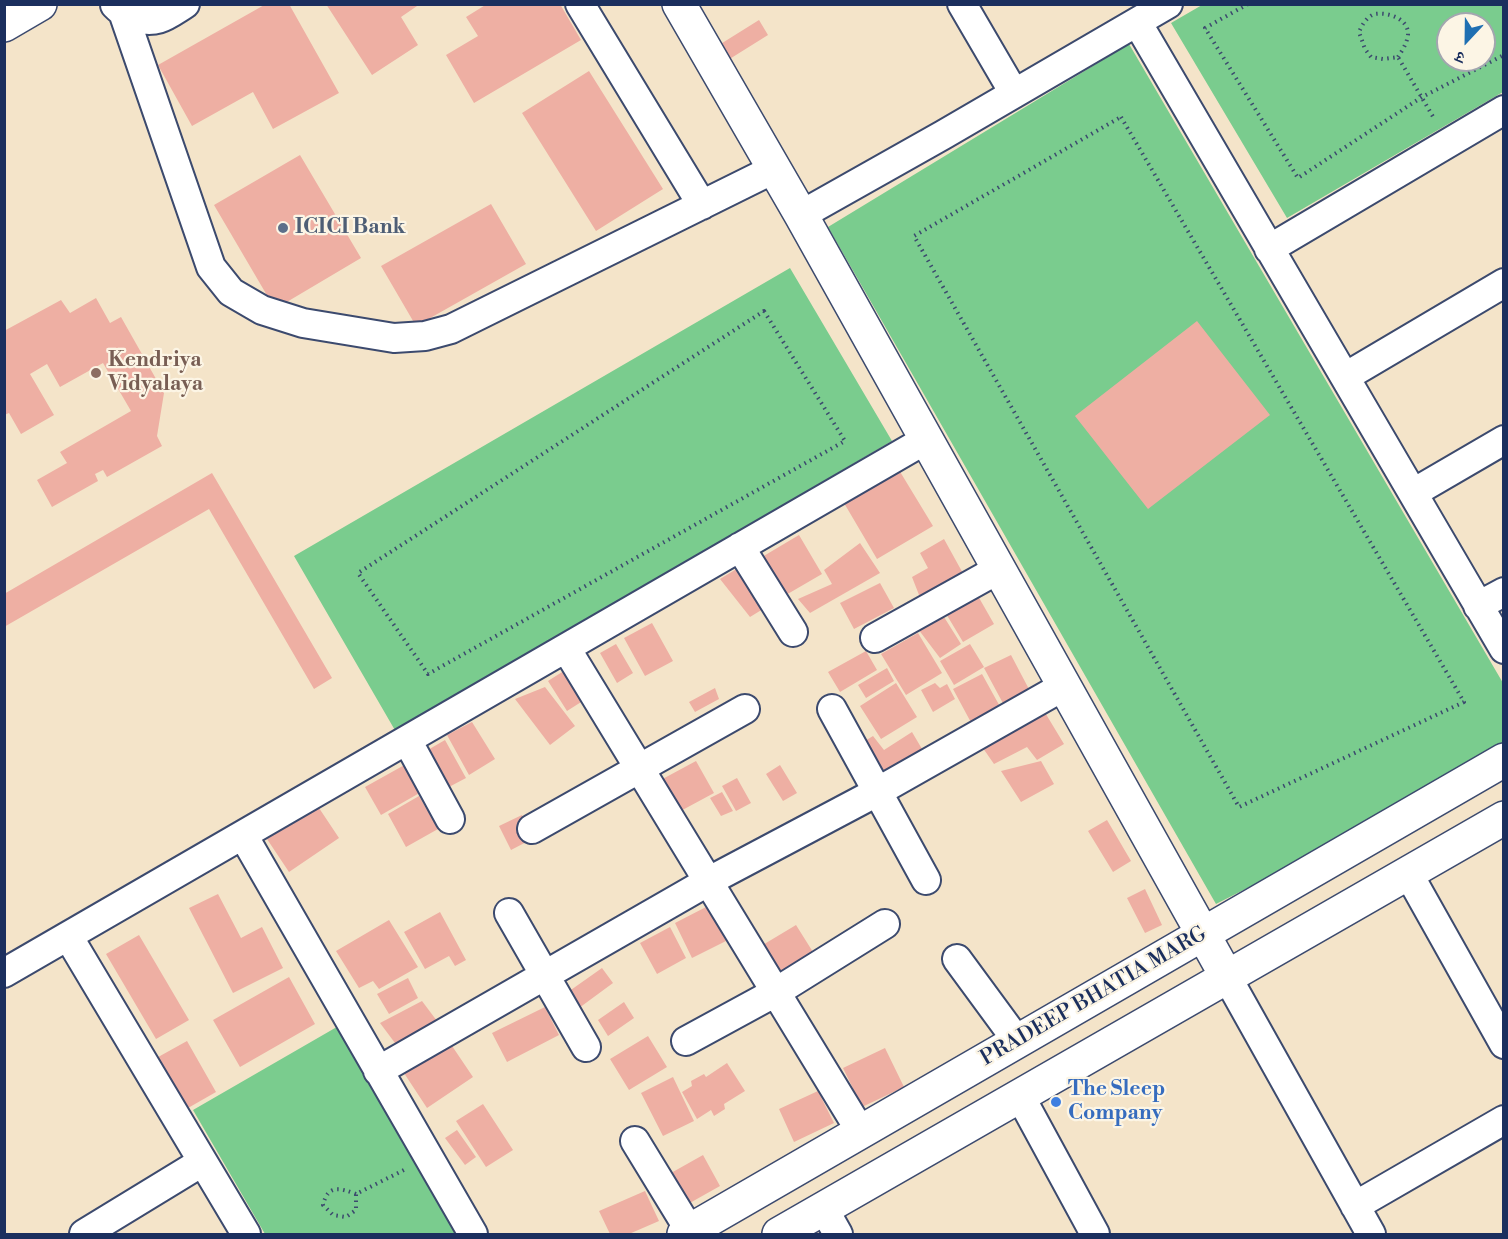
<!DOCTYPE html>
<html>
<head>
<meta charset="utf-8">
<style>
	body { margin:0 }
	#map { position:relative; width:1508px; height:1239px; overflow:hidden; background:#f4e4c9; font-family:"Libre Bodoni","Noto Serif Devanagari",serif }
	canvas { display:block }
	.frame { position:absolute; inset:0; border:6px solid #1b2f5e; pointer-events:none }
	.north { position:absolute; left:1436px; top:12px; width:60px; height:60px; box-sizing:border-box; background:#fcf5e5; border:2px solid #a2a6af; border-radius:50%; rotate:202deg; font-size:16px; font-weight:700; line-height:24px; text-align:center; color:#1b2f5e }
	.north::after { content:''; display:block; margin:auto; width:21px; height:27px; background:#1f6fb2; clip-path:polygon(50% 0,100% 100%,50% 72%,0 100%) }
</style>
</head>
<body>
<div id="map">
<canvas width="1508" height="1239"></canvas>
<div class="frame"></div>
<div class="north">उ</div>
</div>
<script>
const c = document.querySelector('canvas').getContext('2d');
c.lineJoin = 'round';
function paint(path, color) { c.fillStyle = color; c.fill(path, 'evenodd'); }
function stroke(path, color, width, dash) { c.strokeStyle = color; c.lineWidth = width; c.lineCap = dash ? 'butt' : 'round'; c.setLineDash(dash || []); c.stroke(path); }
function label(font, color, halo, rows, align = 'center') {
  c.font = font + ' "Libre Bodoni",serif'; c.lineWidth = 4.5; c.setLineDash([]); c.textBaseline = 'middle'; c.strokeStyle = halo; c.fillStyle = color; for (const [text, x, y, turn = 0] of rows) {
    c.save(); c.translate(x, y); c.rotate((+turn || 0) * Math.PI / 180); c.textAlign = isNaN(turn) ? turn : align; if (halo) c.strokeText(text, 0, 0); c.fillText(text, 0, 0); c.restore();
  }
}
paint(new Path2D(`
	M1202,5H1503V92L1287,218L1171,23ZM1448,24H1484V60H1448Z
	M1129,44L1503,683V758L1216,904L828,227Z
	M790,268L892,441L396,732L294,556Z
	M342,1024L464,1234H265L193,1110Z`), '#7acc8e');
paint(new Path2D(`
	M266,4H289L339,93L273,129L253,92L192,126L158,65Z
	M326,4H420L401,17L418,45L372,75Z
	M487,4H560L581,40L474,103L446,55L478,36L466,17Z
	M759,20L768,35L728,60L719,45Z
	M589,71L663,189L596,231L522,113Z
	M300,155L361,258L275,309L214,205Z
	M491,204L526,264L416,326L381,266Z
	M96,298L110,323L121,317L164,393L157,436L162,446L107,477L103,470L95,474L98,481L52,507L37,480L67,463L60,452L131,411L103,363L60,387L47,364L30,374L54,415L21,434L9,413L4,415V331L61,300L70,313Z
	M1197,321L1270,415L1148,509L1075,416Z
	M899,470L933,526L877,559L844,503Z
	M212,473L332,678L314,689L209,509L4,627V594Z
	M799,535L822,574L779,599L757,560Z
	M944,539L965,577L921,600L912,577L928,568L920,553Z
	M860,543L880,573L810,613L798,599L832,584L824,570Z
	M738,568L763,609L750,617L720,579Z
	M880,583L894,608L854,629L840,603Z
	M974,589L994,624L963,642L942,607Z
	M939,609L961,644L940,658L912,621Z
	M652,623L673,661L645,676L624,638Z
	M918,633L942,673L906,695L881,654Z
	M616,644L633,673L617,683L600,653Z
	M970,644L984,667L954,685L940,661Z
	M866,651L877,670L840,692L828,672Z
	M1011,655L1031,693L1005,707L984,668Z
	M570,667L589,697L567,711L548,681Z
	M887,668L894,681L866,698L858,685Z
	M982,674L1003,712L974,728L953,689Z
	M896,683L917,717L881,739L860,706Z
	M935,683L940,688L947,684L955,699L933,712L921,690Z
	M545,687L575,726L550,745L515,699Z
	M715,688L719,699L695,712L689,702Z
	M1041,706L1064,744L1037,760L1027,747L994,764L978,741Z
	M472,722L495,759L469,775L447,735Z
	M912,732L922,749L880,775L860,744L873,736L884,750Z
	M445,740L466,778L447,788L426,751Z
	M696,761L714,793L675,814L657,782Z
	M1041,761L1054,784L1021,802L1001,771Z
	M408,763L423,791L381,815L365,787Z
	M780,765L797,793L783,801L766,774Z
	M737,778L751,803L736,811L722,786Z
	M722,792L733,811L721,816L710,798Z
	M419,796L438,829L406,847L388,814Z
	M317,805L339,838L289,872L267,839Z
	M522,815L534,838L511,850L499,826Z
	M1107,820L1131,861L1113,872L1088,831Z
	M1145,889L1162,925L1145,933L1127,898Z
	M218,894L241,938L262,927L283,968L233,993L189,908Z
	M708,906L726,941L692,958L675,923Z
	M440,912L466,960L455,966L449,956L425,969L404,932Z
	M389,920L418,967L379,989L373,981L359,988L336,951Z
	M796,925L818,960L783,981L761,946Z
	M670,927L686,958L657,974L640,943Z
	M139,935L189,1020L156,1039L106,954Z
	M602,968L613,983L579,1008L568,992Z
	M289,977L315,1024L240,1067L213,1020Z
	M408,978L418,998L389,1014L377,994Z
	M422,1001L440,1025L398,1047L380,1023Z
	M624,1002L634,1018L608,1036L598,1020Z
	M545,1007L559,1035L507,1062L492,1033Z
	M648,1036L667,1067L629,1090L610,1059Z
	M448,1040L473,1077L427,1108L402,1070Z
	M187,1041L216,1092L181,1112L151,1061Z
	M885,1048L904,1087L862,1107L843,1068Z
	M727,1063L745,1091L724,1104L725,1109L714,1116L711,1110L697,1119L682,1092L692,1086L691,1081L704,1074L706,1077Z
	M673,1077L694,1121L663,1136L641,1093Z
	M818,1091L834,1123L794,1142L779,1109Z
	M483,1104L513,1150L486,1167L456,1121Z
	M457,1130L476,1157L465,1165L445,1138Z
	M703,1155L720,1186L688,1204L671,1173Z
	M645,1191L659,1221L629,1234H610L599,1211Z`), '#eeafa3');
const street = new Path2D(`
	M580,4L702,205
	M962,4L1014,93
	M115,5C122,12 126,15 135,18C158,24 166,16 185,4
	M124,15L211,267L231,292L262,310L303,323L394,338L425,336L451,329L774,169
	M1137,22L1504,649
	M801,215L943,135L1168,4
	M1269,249L1504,110
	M1345,377L1504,283
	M1413,493L1504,440
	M740,547L793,632
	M1478,606L1504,592
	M875,638L999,569
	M566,648L861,1132
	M832,709L926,880
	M407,740L450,819
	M532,829L745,709
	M243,835L473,1234
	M1408,873L1504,1044
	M509,913L586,1047
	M68,936L246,1234
	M957,959L1018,1042
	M4,973L927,439
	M1227,977L1371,1234
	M686,1041L776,992L885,924
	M378,1071L709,881L877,792L1064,686
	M1020,1096L1095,1234
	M635,1141L690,1231
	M1355,1206L1504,1120
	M824,1209L838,1234
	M84,1234L202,1162`);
const secondary = new Path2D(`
	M679,4L801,215L1227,977
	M4,25L40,4
	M684,1234L1504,760
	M779,1234L1504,818`);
stroke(street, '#3c4a6e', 32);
stroke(secondary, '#3c4a6e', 36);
stroke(new Path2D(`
	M1248,4L1205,28L1298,178L1422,97L1504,55
	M1398,57C1402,51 1407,43 1408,35C1409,19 1389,12 1375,14C1367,16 1362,25 1359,32L1365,49L1371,57L1383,59L1398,57L1435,120
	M1121,117L1464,702L1239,807L914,236Z
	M764,311L845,441L428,674L358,573Z
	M356,1194C340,1188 328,1184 323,1205L333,1215L346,1217L356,1210V1194L404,1170`), '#3c4a6e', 4, [1.5, 4.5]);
stroke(street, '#fff', 28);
stroke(secondary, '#fff', 33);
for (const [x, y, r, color] of [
	[283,228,6,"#5c6f8a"],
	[96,373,6,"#8d6e63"],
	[1056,1102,6,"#3f7fe0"]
]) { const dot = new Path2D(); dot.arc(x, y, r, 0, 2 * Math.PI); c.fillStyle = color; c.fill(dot); stroke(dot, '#fcf5e5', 2); }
label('bold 21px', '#4e5e75', '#fcf5e5', [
	["ICICI Bank",295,228]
], 'left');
label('bold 21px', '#785e54', '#fcf5e5', [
	["Kendriya",108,361],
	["Vidyalaya",108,385]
], 'left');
label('21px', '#1b2f5e', '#fcf5e5', [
	["PRADEEP BHATIA MARG",1094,997,-30]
]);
label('bold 21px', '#366cbe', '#fcf5e5', [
	["The Sleep",1068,1090],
	["Company",1068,1114]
], 'left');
</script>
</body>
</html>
